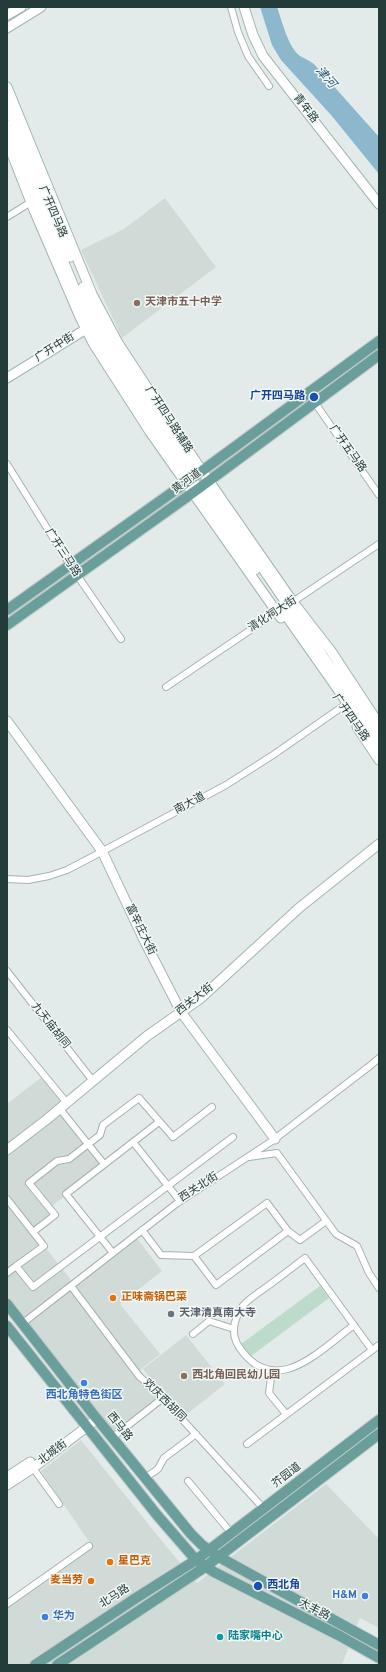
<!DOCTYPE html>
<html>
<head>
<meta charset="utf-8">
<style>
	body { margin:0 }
	#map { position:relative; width:386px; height:1672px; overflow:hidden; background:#e2ebe9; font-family:Overpass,sans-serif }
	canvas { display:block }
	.frame { position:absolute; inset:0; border:8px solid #233b39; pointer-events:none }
</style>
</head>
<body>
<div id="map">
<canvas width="386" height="1672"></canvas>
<div class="frame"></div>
</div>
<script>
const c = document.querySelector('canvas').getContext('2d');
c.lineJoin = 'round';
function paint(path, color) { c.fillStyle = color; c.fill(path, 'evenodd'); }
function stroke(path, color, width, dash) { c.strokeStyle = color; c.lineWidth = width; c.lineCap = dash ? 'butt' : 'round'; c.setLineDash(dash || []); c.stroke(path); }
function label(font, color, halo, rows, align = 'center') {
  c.font = font + ' Overpass,"Noto Sans SC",sans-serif'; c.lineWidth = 3; c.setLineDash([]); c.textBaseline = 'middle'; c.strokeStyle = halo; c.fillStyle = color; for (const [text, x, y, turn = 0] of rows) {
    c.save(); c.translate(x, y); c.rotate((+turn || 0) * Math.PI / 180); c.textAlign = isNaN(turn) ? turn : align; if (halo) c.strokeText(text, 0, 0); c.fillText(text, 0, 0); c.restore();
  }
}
paint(new Path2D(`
	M165,198L216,267L122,338L81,250L124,229Z
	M42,1077L62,1103L64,1118L103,1167L52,1206L57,1214L34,1233L75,1285L136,1237L162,1271L120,1304L160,1354L140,1370L161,1397L115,1434L7,1296V1104Z
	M186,1335L225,1384L182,1418L143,1369Z
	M81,1440L166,1546L197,1583L326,1484L379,1539V1628L360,1618L343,1662L341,1665H7V1600L90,1543L41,1471Z`), '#d0dbd8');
paint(new Path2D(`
	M320,1286L329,1298L251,1356L241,1344Z`), '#bcdbca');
paint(new Path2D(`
	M260,7H277C282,21 288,47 300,56C305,59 310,61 314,64L379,137V174L331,115L281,60L272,45Z`), '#8db7cd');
const street = new Path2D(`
	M231,7L238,32L248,56L269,86
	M7,217L31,202
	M315,403L379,495
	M7,464L70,565L121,639
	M291,603L379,544
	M166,687L280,610
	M7,879L28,880L49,876L67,870L90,858L226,785L273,755L349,702
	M7,971L93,1081
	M7,1030L67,1103
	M60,1109L104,1164
	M133,1142L180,1201
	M249,1157L277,1153L336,1234L357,1246L369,1273L379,1288
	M7,1199L33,1232
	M142,1230L161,1255L194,1256L267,1203L288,1231L300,1240L326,1221
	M113,1253L66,1194L159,1122
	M194,1256L216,1285L288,1231
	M16,1266L44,1246L33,1232L55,1215L29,1183L57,1161L69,1159L100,1135L103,1125L139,1098L173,1137L212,1107
	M7,1273L16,1266L33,1287L233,1137
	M71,1286L139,1376L159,1394L264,1509
	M23,1323L176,1204L272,1141L371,1065L379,1058
	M354,1325C319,1351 275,1400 239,1347C230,1333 234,1320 242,1307C245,1302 253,1297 258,1293C274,1282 289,1270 305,1258L372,1350
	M193,1334L209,1321L234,1329
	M272,1370L269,1393L286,1414
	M112,1438L163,1398
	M247,1444L379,1345
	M33,1468L59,1504
	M145,1478L158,1469L164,1458L196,1434
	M188,1481L232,1534
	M7,1604L89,1546`);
const secondary = new Path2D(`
	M244,7L253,35L263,56L379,204
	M7,15L21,7
	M7,28L41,7
	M7,87L92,294L118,343L202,471L293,602L331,651L379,724
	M7,105L70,257
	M7,125L77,294L92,325L109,354L183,466L255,570
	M7,141L34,210L80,317L93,343L150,432L281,618
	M83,287C110,354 156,413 196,472
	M7,378L91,326
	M207,488L379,737
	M280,607L379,748
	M7,721L102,851L145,942L181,1012L275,1139
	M357,727L379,760
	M7,1150L46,1120L147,1036L201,998L299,908L379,844
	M7,1477L30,1462
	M7,1485L33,1468L97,1419`);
const primary = new Path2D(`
	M7,610L191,479L379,341
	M7,625L198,489L379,355
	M7,1304L93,1414L191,1534L202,1545L219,1557L379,1645
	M7,1326L157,1515L196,1560L214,1572L340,1636L379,1658
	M35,1665L136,1598L196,1560L379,1420
	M57,1665L205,1567L379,1434`);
stroke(street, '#a5b3b1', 8);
stroke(secondary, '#a1b6b3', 11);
stroke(primary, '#c1c8c8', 12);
stroke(street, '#fff', 6);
stroke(secondary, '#fff', 9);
stroke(primary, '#699e9a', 10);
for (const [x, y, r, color] of [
	[137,303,4,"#8d6e63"],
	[314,397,5,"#1a4fb4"],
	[113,1298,4,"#e8710a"],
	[171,1314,4,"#6b7280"],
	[184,1376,4,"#8d6e63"],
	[84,1383,4,"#3f7fe0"],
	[110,1562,4,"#e8710a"],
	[91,1581,4,"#e8710a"],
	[258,1586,5,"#1a4fb4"],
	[365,1596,4,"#3f7fe0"],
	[45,1617,4,"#3f7fe0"],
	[220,1637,4,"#0f9aa8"]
]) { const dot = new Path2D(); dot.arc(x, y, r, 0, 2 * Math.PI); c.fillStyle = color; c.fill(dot); stroke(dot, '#f2f8f6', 1.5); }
label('11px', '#233b39', '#f2f8f6', [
	["青年路",305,109,52],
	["广开四马路",52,212,67],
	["广开中街",55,348,-32],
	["广开四马路辅路",168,420,57],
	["广开五马路",347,449,55],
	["黄河道",187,482,-36],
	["广开三马路",62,553,57],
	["清化祠大街",273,615,-33],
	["广开四马路",350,718,55],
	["南大道",190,804,-28],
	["富辛庄大街",140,930,64],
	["西关大街",195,1000,-38],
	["九天庙胡同",50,1026,52],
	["西关北街",199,1188,-33],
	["欢庆西胡同",164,1401,45],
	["西马路",119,1427,51],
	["北城街",53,1453,-37],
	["芥园道",287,1476,-38],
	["北马路",115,1597,-33],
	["大丰路",314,1610,27]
]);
label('bold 11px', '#785e54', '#f2f8f6', [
	["天津市五十中学",145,303],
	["西北角回民幼儿园",192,1376]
], 'left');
label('bold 11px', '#164399', '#f2f8f6', [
	["广开四马路",305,397],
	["西北角",267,1586,"left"]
], 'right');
label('bold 11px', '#c56008', '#f2f8f6', [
	["正味斋锅巴菜",121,1298],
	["星巴克",118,1562],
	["麦当劳",83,1581,"right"]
], 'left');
label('bold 11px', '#5b616d', '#f2f8f6', [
	["天津清真南大寺",179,1314]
], 'left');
label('bold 11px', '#366cbe', '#f2f8f6', [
	["西北角特色街区",84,1396],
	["H&M",357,1596,"right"],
	["华为",53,1617,"left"]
]);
label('bold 11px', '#0d838f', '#f2f8f6', [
	["陆家嘴中心",228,1637]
], 'left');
label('italic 12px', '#215673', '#f2f8f6', [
	["津河",325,78,49]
]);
</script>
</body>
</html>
